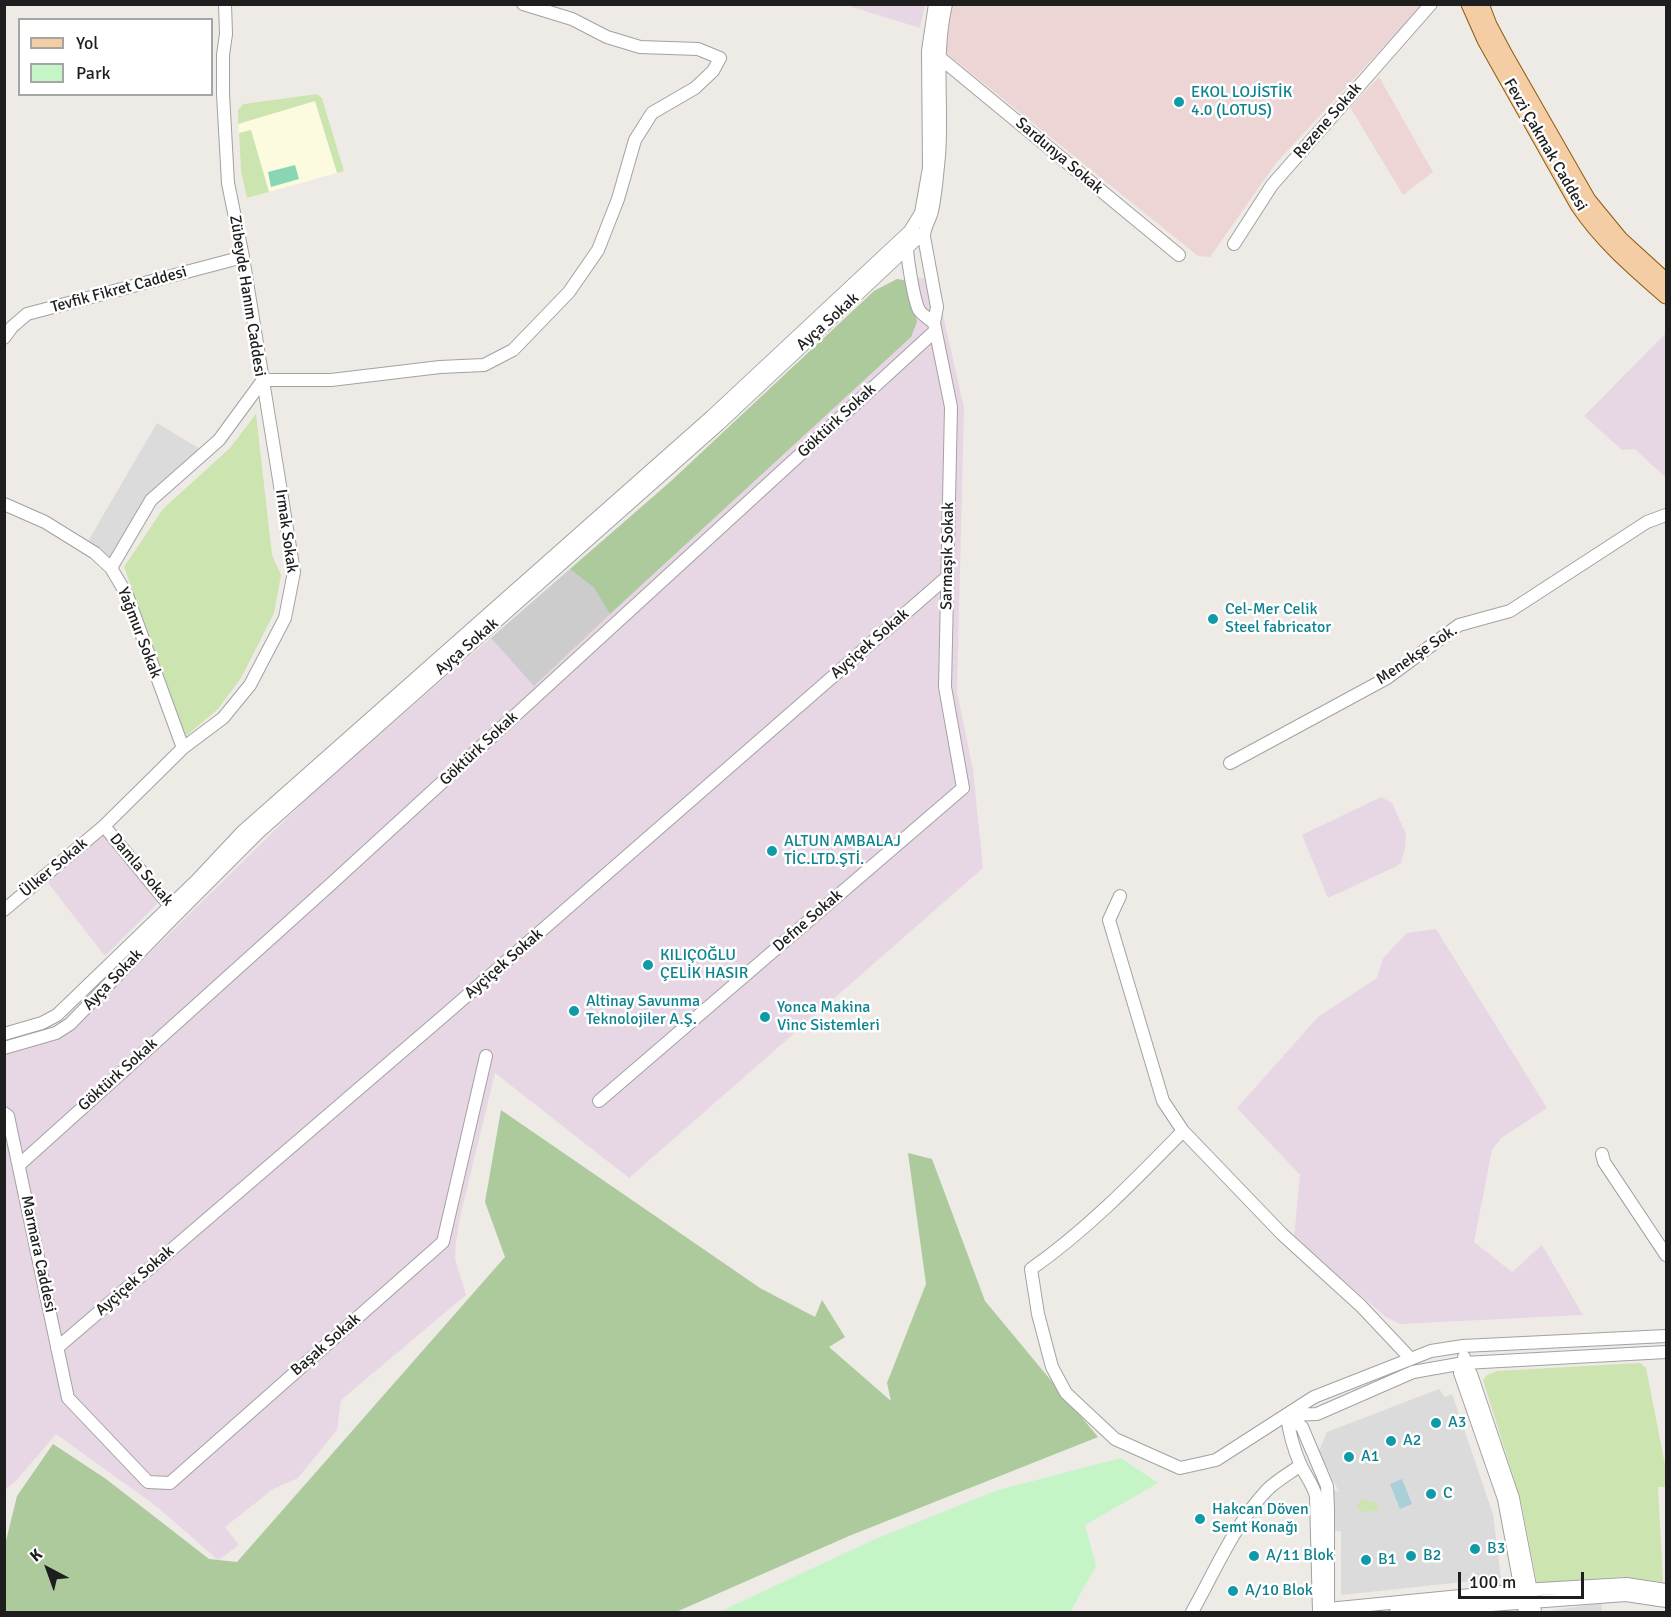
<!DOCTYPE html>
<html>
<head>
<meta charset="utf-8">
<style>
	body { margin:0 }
	#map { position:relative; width:1671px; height:1617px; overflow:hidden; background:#eeeae5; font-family:Signika,sans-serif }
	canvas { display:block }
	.frame { position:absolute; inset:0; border:6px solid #1e1e1e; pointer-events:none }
	.legend { position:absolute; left:18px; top:18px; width:195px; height:78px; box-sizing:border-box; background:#fff; border:2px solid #a5a5a5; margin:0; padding:8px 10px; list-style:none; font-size:18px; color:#1e1e1e }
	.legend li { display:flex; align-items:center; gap:12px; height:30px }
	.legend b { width:30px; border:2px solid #a5a5a5 }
	.north { position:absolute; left:18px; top:1539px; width:60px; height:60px; -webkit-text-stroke:4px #fff; paint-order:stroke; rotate:319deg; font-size:16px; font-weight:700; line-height:24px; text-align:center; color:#1e1e1e }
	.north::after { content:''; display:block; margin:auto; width:21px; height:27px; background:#1e1e1e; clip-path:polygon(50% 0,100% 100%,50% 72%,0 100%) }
	.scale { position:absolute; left:1458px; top:1572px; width:126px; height:27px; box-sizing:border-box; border:3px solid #1e1e1e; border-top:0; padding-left:8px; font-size:18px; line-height:21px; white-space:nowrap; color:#1e1e1e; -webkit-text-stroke:4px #fff; paint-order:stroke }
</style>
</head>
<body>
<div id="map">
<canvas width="1671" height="1617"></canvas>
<div class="frame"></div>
<ul class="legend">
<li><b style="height:8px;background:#f4cda4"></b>Yol</li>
<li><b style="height:16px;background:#c5f5c7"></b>Park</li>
</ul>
<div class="north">K</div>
<div class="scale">100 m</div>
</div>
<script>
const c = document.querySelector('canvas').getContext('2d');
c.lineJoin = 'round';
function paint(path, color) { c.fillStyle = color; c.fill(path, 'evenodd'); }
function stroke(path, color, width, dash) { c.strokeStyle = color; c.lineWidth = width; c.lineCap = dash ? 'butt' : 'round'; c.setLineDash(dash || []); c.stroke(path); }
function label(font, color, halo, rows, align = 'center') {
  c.font = font + ' Signika,sans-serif'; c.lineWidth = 5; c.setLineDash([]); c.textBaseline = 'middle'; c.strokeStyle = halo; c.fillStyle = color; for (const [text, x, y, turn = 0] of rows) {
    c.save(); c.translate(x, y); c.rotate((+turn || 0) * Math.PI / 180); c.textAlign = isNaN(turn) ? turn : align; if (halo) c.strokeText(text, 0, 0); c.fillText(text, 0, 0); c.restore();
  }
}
paint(new Path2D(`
	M157,423L200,449L149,493L109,560L87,543Z
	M1439,1389L1445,1397L1452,1394L1493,1514L1501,1578L1341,1595V1531H1333V1489L1339,1492L1319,1451L1327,1432Z
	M1602,1603V1612H1542Z`), '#dcdbdb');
paint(new Path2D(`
	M952,5H1422L1276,163L1210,257L1198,256L940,48Z
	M1379,77L1433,172L1403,195L1350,107Z`), '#edd5d6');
paint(new Path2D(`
	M853,4H925V5L920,28L852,7Z
	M918,278L935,279L964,408L957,692L973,770L983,868L629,1178L495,1073L460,1217L456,1242L455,1259L466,1295L341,1400L337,1430L298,1478L273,1489L225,1527L239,1545L224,1556L218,1560L156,1506L56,1434L16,1481L5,1490V1054L67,1034L318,788L670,482L874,291L897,279L909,281Z
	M1666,333V478L1635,449L1622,450L1584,416Z
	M1381,797L1392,803L1406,834L1405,849L1401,863L1397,866L1328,898L1302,835Z
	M103,834L158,903L105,956L48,883Z
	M1436,929L1547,1108L1501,1138L1492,1150L1474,1242L1512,1272L1542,1245L1583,1315L1400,1324L1386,1317L1294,1238L1300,1175L1237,1108L1318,1017L1377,978L1383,958L1407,933Z`), '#e7d7e4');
paint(new Path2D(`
	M317,94L322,98L344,171L247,198L241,172L238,110L243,104Z`), '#fcfbe0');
paint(new Path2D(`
	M570,569L594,588L610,614L534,686L491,638Z`), '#ccc');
paint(new Path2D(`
	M317,94L322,98L344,171L337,173L315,101L238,124V110L243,104Z
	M251,130L269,192L247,198L241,172L239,133Z
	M256,414L272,555L281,575L274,613L241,678L218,709L186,736L124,567L163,509L230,448Z
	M1640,1363L1646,1368L1666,1470V1487H1658L1663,1582L1622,1577L1537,1583L1521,1501L1483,1380L1487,1375L1497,1371Z
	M1363,1500L1375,1502L1378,1506V1508L1374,1511L1361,1512L1357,1507C1358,1503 1359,1501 1363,1500Z`), '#cce4af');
paint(new Path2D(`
	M897,279L909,281L917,322L911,337L610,614L594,588L570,569L670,482L874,291Z
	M501,1110L760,1288L815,1317L822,1300L845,1337L829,1347L891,1401L887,1383L926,1284L908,1153L932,1159L985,1301L1098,1437L849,1536L676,1612H5V1545L17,1496L53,1444L106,1479L209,1559L237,1562L505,1257L485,1202Z`), '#adca9d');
paint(new Path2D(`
	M1121,1458L1158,1483L1085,1525L1096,1566L1070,1612H719L873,1540L998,1490Z`), '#c5f5c7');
paint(new Path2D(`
	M295,165L299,179L271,187L268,172Z`), '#89d6b5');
paint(new Path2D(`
	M1402,1479L1412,1504L1400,1509L1390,1484Z`), '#a9d0d8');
const minor = new Path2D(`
	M939,57L1179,255
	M907,242C906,253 914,301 919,310C922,315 930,319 934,323
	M1234,244L1272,185L1431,4
	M4,338L12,327L27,314L243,257
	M263,380H331L440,367L484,365L513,350L569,292L598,250L618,199L635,140L652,113L695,88L713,71L720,58L698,49L640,47L607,37L572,19L523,4
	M4,504L45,522L95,553L111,568L127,595L183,748
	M111,568L151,500L219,440L263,380
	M1230,763L1387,678L1459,625L1510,611L1647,522L1666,515
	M104,826L174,911
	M1120,896L1109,920L1163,1101L1183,1131L1282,1234L1361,1306L1410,1358
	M4,910L104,826L183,748L223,718L250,685L285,618L294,572L243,257L228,183L223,94V55L226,34L225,4
	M4,1034L42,1023L57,1015L196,881L242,832L712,416L910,231L921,213L929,168L928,51L935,4
	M4,1048L56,1033L70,1024L171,920L259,832L719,424L924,232
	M599,1101L963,788L945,687L951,407L934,323L937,307L924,237C924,227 930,220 932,211C936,193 937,174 939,156C943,104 934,57 946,4
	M4,1113L8,1116L68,1398L148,1482L170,1483L443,1242L486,1056
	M1183,1131C1135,1180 1087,1230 1031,1269L1038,1314L1052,1367L1066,1393L1115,1439L1180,1468L1216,1460L1314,1397L1431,1351L1463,1346L1666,1336
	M1602,1154L1604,1162L1666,1255
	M19,1165L331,884L935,331
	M57,1348L447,1013L947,577
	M1464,1357V1363L1460,1373L1504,1499L1525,1612
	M1464,1363L1471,1374L1513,1498L1535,1612
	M1287,1415L1302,1427L1327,1486L1328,1510V1612
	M1287,1415C1289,1433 1294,1450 1301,1466C1306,1476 1313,1485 1316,1496L1319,1612
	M1288,1415L1317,1414L1413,1372L1464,1363L1666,1352
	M1192,1612C1215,1571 1234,1525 1267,1490C1277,1480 1290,1473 1301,1465
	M1319,1612L1328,1609L1522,1590L1626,1584L1666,1590
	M1396,1612L1626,1595L1666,1601`);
const major = new Path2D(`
	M1469,4L1485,40L1578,205C1602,241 1634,268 1666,296
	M1481,4L1489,25L1505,55L1588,200L1620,239L1666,281`);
stroke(minor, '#a2a2a2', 14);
stroke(major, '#8b5b0d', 17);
stroke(minor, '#fff', 12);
stroke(major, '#f4cda4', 15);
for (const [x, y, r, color] of [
	[1179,102,6,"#0f9aa8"],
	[1213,619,6,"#0f9aa8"],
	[772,851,6,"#0f9aa8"],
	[648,965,6,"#0f9aa8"],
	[574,1011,6,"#0f9aa8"],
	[765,1017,6,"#0f9aa8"],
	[1436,1423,6,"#0f9aa8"],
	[1391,1441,6,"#0f9aa8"],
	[1349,1457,6,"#0f9aa8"],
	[1431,1494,6,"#0f9aa8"],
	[1200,1519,6,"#0f9aa8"],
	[1475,1549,6,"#0f9aa8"],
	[1254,1556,6,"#0f9aa8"],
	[1411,1556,6,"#0f9aa8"],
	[1366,1560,6,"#0f9aa8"],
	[1233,1591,6,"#0f9aa8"]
]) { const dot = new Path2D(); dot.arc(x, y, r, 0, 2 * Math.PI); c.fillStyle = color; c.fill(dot); stroke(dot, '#fff', 2); }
label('16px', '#0d838f', '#fff', [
	["EKOL LOJİSTİK",1191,93],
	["4.0 (LOTUS)",1191,111],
	["Cel-Mer Celik",1225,610],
	["Steel fabricator",1225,628],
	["ALTUN AMBALAJ",784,842],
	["TİC.LTD.ŞTİ.",784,860],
	["KILIÇOĞLU",660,956],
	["ÇELİK HASIR",660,974],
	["Altinay Savunma",586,1002],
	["Teknolojiler A.Ş.",586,1020],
	["Yonca Makina",777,1008],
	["Vinc Sistemleri",777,1026],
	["A3",1448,1423],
	["A2",1403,1441],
	["A1",1361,1457],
	["C",1443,1494],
	["Hakcan Döven",1212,1510],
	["Semt Konağı",1212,1528],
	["B3",1487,1549],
	["A/11 Blok",1266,1556],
	["B2",1423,1556],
	["B1",1378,1560],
	["A/10 Blok",1245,1591]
], 'left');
label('16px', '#1e1e1e', '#fff', [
	["Rezene Sokak",1328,121,-49],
	["Fevzi Çakmak Caddesi",1545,145,60],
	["Sardunya Sokak",1059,156,40],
	["Tevfik Fikret Caddesi",119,290,-15],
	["Zübeyde Hanım Caddesi",247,296,81],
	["Ayça Sokak",828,322,-42],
	["Göktürk Sokak",837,421,-43],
	["Irmak Sokak",286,531,82],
	["Sarmaşık Sokak",948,556,-89],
	["Yağmur Sokak",139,633,69],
	["Ayçiçek Sokak",870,644,-41],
	["Ayça Sokak",467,647,-41],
	["Menekşe Sok.",1417,655,-34],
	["Göktürk Sokak",479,749,-43],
	["Ülker Sokak",54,868,-40],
	["Damla Sokak",141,870,50],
	["Defne Sokak",808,921,-41],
	["Ayçiçek Sokak",504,964,-41],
	["Ayça Sokak",113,980,-46],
	["Göktürk Sokak",118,1075,-42],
	["Marmara Caddesi",38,1254,78],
	["Ayçiçek Sokak",135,1281,-41],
	["Başak Sokak",326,1345,-41]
]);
</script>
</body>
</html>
